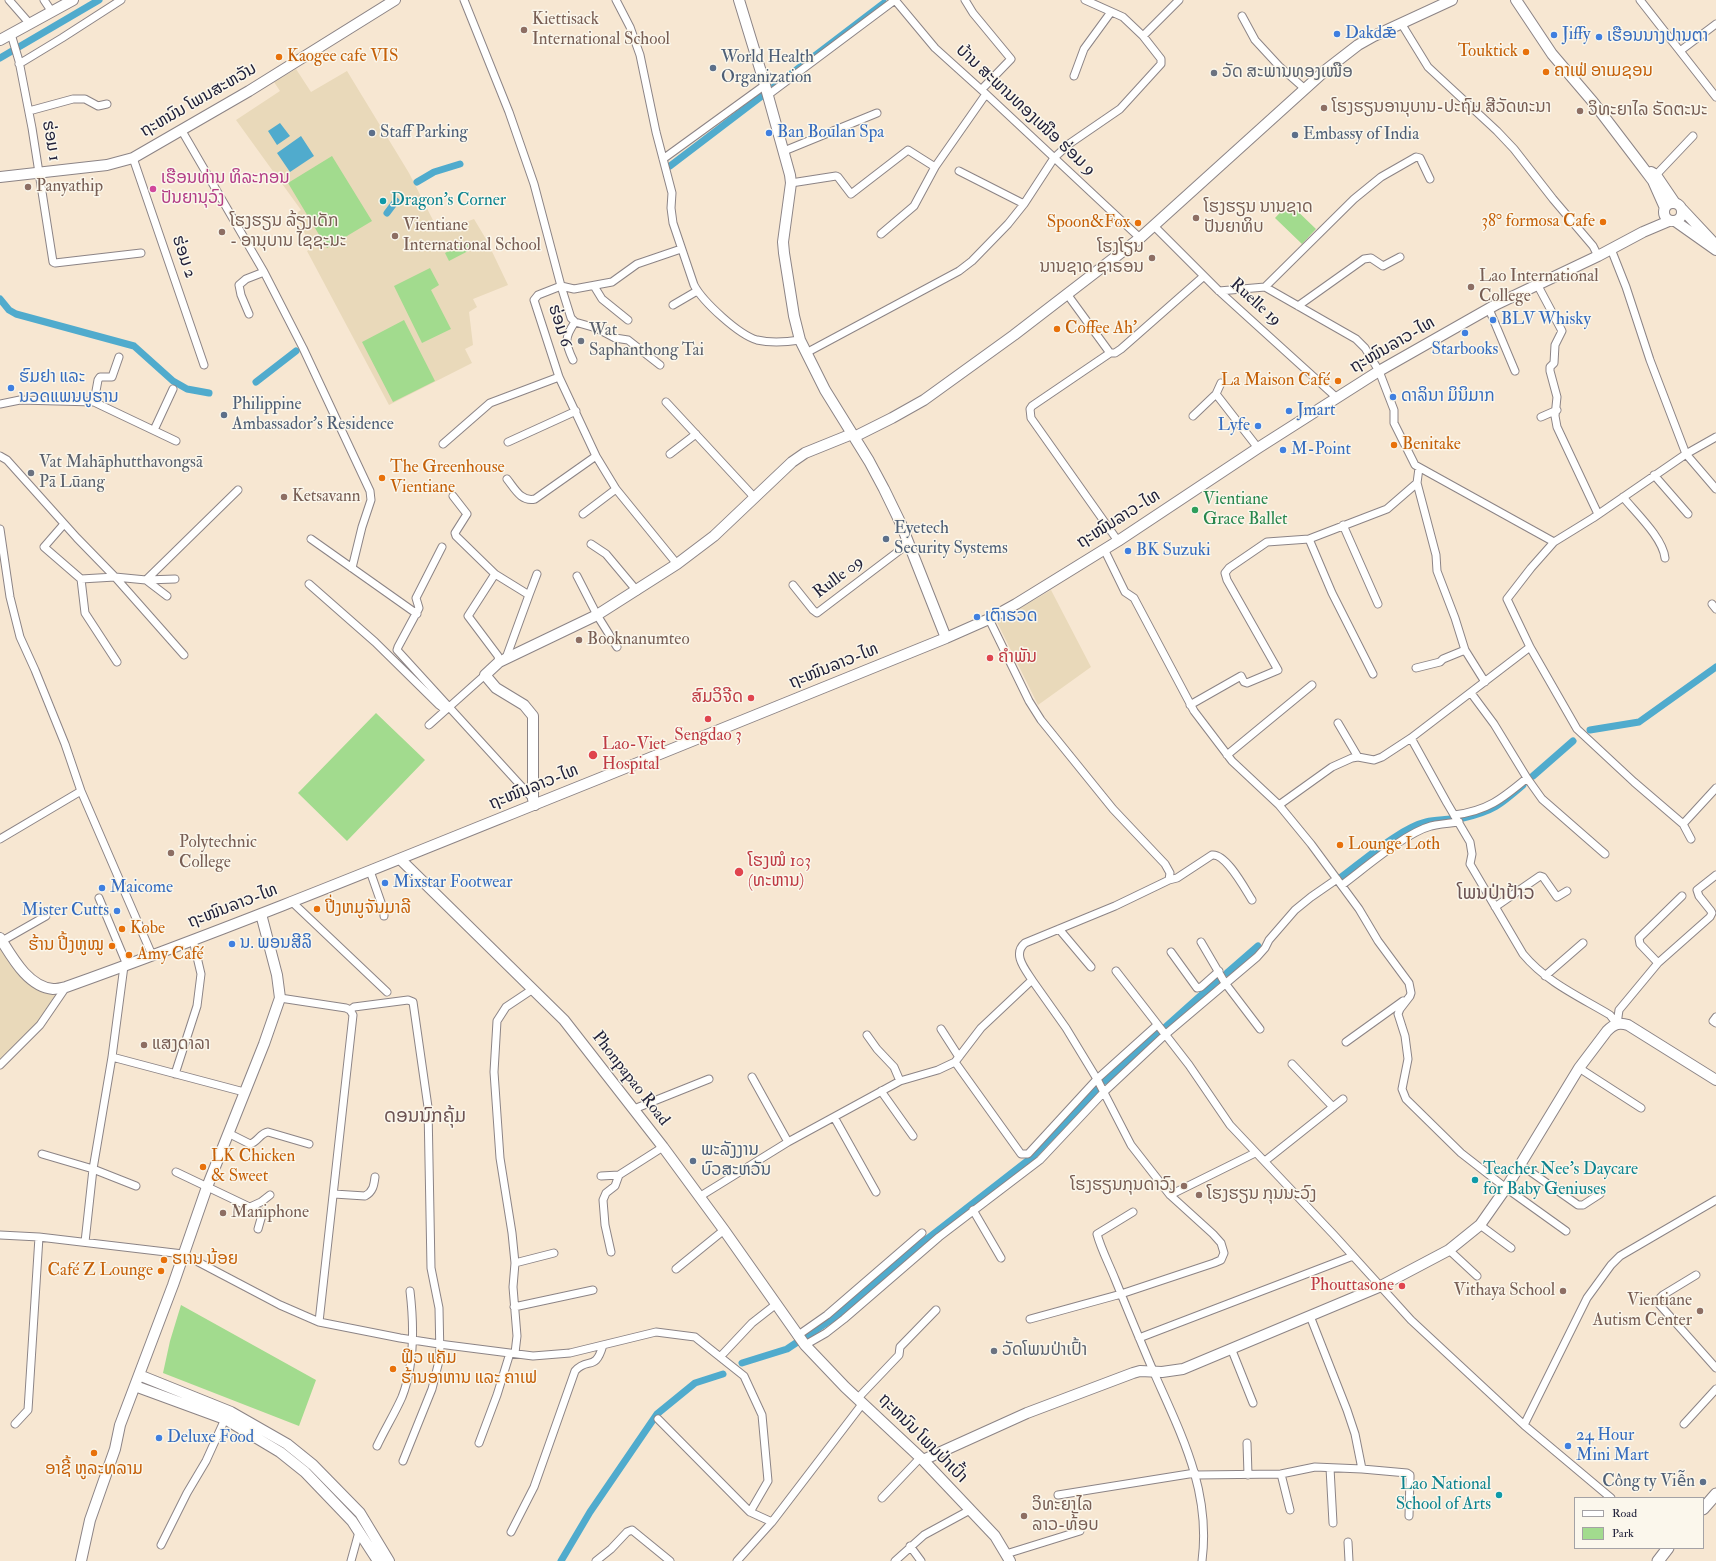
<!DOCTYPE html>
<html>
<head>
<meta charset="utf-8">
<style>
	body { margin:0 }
	#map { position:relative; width:1716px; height:1561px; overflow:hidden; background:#f7e7d2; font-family:"IM FELL Double Pica",serif }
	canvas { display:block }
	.legend { position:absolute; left:1574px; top:1497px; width:130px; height:52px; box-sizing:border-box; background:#fbf7ec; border:1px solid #a4a2a5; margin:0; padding:5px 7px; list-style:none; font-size:12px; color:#22223b }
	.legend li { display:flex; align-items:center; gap:8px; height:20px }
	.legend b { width:20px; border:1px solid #a4a2a5 }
</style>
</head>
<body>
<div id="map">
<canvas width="1716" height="1561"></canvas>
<ul class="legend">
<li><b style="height:5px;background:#fff"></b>Road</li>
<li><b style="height:11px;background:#a2db8e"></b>Park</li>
</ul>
</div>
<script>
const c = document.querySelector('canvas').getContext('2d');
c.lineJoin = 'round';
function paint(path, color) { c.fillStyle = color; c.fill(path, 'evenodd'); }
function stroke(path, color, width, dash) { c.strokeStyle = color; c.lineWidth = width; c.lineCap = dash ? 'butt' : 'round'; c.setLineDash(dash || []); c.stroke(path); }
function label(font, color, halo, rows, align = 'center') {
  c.font = font + ' "IM FELL Double Pica","Noto Sans Lao",serif'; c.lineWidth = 3; c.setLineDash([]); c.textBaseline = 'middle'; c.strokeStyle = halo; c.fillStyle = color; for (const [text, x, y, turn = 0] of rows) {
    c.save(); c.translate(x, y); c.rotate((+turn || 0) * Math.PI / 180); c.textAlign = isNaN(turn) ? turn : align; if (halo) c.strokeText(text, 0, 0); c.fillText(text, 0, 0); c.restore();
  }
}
paint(new Path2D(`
	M296,69L311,92L347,71L409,173L439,232L474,219L486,239L508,285L473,299L477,307L469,312L473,345L465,349L472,363L389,405L307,251L312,248L295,214L301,210L236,120L280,91L274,82Z
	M1051,590L1091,667L1038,705L997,622Z
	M0,942L23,976L62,990L39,1024L0,1062Z`), '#e9d9ba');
paint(new Path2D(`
	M332,156L372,221L327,248L288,183Z
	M1289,203L1316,229L1302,244L1275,218Z
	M468,241L472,249L449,261L445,253Z
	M430,268L439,285L431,290L451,329L422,343L394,286Z
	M404,320L435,381L393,402L362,342Z
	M376,713L425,760L347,841L298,793Z
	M181,1305L316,1380L299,1426L163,1373L170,1341Z`), '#a2db8e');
paint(new Path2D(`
	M280,123L290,136L277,145L268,131Z
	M301,136L314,156L290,172L277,153Z`), '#50abcd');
stroke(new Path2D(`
	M0,58L99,0
	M670,166L884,3
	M417,182L434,172L460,164
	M387,213L396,201
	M0,299L9,310L16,314L134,346L173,381L187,389L209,393
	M256,382L296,351
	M1590,730L1639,722L1716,667
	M1533,776L1573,741
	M1463,818C1493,811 1500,805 1523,785
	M1340,878C1362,862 1400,828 1426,822C1434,820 1443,820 1451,819
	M1227,973L1258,946
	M1105,1081L1219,979
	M742,1363L787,1349L838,1315L918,1246L1031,1158L1099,1087
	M561,1561L590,1512L657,1414L695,1383L723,1374`), '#50abcd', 7);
const street = new Path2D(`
	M9,0L30,24
	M44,0L52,12
	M464,0L509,112L534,184L561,286L538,295L534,300L559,377L596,456L616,489L677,564
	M616,0L630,27L640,55L656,132L672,193L671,208L673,223L694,285C703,302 739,335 757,340C770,343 787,342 800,340
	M895,0L935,48L986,94L1140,238
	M965,0L973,13L1011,59L982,89
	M1640,0L1716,97
	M1242,16L1255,40L1279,66L1305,89
	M1401,23L1428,67L1497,131L1514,149L1553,199L1593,246L1598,256
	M11,34L19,61L32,128L53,262L55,263L141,253
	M1143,36L1179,0
	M1680,51L1716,24
	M19,64L62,38L121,0
	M1074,76L1084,49L1111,12
	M768,95L895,0
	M29,111L73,99H85L98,106L107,104
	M182,131L264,272L303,348L370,491L371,500L362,527L352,568
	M784,151L877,113
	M133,158L204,365
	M663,159L765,85
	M959,171L1024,204
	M1656,175L1693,136
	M791,183L836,176L838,177L851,194L908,150L935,167L986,94
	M1155,227L1219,291L1337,398
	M881,234L914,206L935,167
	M1611,249L1626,287L1650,360L1686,454L1716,489
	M1537,284L1562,331L1555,345L1554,363L1550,367V371L1557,397L1555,416L1557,427L1598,514
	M594,286L602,299L628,320
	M1265,287L1354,199L1381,177L1416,157L1420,158L1430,179
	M1219,291L1265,287L1356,339L1365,348L1379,371L1394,410V423L1415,465L1554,542
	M1067,294L1110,353
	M673,305L697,291
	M1298,306L1364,259L1371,258L1383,266L1400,257
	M1489,309L1515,371
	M249,314L241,295L239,285L246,279L264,272
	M806,353L959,271L972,261L1008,224L1024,204L1054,158L1069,144L1120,109L1161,64V59L1143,36L1123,17L1085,0
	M573,360C565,343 564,338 575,322
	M660,365L628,340L615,338L596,328L575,322L571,318L561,286L574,289L612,282L637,264L681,249
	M1216,394L1258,448
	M94,402L98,380L100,377H112L119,357
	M666,402L754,497
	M0,404L20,400L94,402L176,441
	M1193,416L1216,394L1221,383
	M1541,417L1557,410
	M154,430L173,389
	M1716,437L1686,454L1593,518L1554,542L1531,568L1507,599L1530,647L1577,729L1634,782L1683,824L1716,788
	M508,442L576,411
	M443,444L490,403L559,377
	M670,454L696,434
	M0,456L7,460L77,538L115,577L146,580L238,490
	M1419,468L1417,483L1436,555L1437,571L1455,618L1465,650L1485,682
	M1654,475L1688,514
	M507,479C515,489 521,502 535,499L596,456
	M453,496L467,514L455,533L456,536L495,574L529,595L506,658
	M1623,497C1636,513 1663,538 1665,558
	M583,514L616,489
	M64,524L44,547L81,579L115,577L184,655
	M1343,525L1378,604
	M0,529L10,597L20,637L35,670L65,744L81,791L152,955
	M311,539L417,614
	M1309,539L1332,593L1373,674
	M1118,541L1031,418L1030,409L1032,406L1110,353H1115L1121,349L1204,276
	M591,544L606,554L637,591
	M442,547L416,598L419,608L398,647L397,650L533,799
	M1104,549L1125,592L1134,598L1194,711L1232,761L1279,805L1311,844L1359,909L1378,941L1409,983L1411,993L1410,996L1400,1009L1398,1014L1405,1036L1408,1059L1402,1089L1406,1099L1461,1153L1506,1188L1566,1231
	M495,574L468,616L498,656L499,662
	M577,576L597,615L617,647
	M81,579L85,613L117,662
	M146,580L175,579
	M146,580L167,596
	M309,584L375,642L439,705L443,708L450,707
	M793,585L813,610L817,613L908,544
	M529,595L537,574
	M1712,604L1716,609
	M1416,668L1440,662L1443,659L1465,650
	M1471,693L1494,724L1527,778L1542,799L1605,854
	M1190,705L1241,676L1244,682L1247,683L1278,670L1227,580L1225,573L1229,568L1267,542L1309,539L1387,509L1417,483
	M1338,723L1358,757
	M429,725L485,675
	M1411,738L1447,803L1470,842L1472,854L1470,864L1523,954C1546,982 1580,997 1610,1015L1617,1024
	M1227,755L1312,685
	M1279,805L1332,767L1352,758L1358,757L1374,760L1382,757L1411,738L1530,647
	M1454,815C1487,811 1502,799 1527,778
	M1683,824L1691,839
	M0,839L81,791
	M370,871L384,911V916
	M1169,880L1177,878L1212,855C1226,853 1245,889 1252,900
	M1342,885C1365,868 1405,833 1431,826C1440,824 1450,823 1459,822
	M99,898L127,965
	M291,901L387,992
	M1495,907L1540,876L1543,877L1557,897L1567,891
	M1059,929L1091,967
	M2,941L46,916
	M1201,942L1225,983L1260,1029
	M1171,952L1197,988L1201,987L1219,971
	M1658,963L1640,944L1639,938L1682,896
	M1116,971L1189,1065L1230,1125L1334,1235L1411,1320L1524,1425L1611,1498
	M1545,976L1583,943
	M280,998L346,1008L350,1010L353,1015L319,1322
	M350,1010L354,1007L408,1000L413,1002L428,1107L431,1268L439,1308L440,1357L432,1389L403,1461
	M1716,1017L1713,1021L1716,1023
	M1617,1024L1619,1010L1658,963L1710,917L1712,913L1711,911L1699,896L1697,890L1716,875
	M941,1029L959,1057
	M867,1035L877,1049L894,1067L900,1081
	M1346,1042L1403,1001
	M112,1057L244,1092
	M955,1062L1021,1154H1028L1097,1079L1157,1025
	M1292,1064L1333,1107
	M0,1065L40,1025L66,987
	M1579,1068L1641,1108
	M175,1074L197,1006L201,974L193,940
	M752,1077L788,1142
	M881,1091L913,1136
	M634,1109L709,1079
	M834,1117L876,1192
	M228,1133L250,1144C258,1142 260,1133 268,1132L309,1144
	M42,1154L93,1169L112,1057L124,966
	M1265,1161L1343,1099
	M1521,1165L1578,1205H1583L1600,1194
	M176,1172L260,1212L262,1215L258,1229
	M601,1176L619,1175L663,1147
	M334,1194L365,1196C373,1192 374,1185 375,1177
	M1170,1195L1255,1153
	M699,1197L788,1142L900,1081L938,1070L955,1062L981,1028L1032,980C1025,969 1012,954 1025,943L1115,906L1169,880L1170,873L1165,864L1113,809L1041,720L1029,701L989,619
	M250,1207L261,1202L270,1195
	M973,1210L1001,1258
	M1133,1212L1097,1234C1101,1249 1109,1264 1115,1279C1128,1311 1141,1343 1155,1375C1182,1436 1211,1492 1202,1561
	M1480,1225L1511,1248
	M0,1235L39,1237L183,1254L280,1305L319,1322L400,1338L439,1344L533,1356L570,1353L656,1332L695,1337L744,1376L762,1415L768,1481L750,1512L772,1522
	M85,1242L93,1169L136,1186
	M1449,1250L1477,1276
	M611,1252L605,1225L603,1200L606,1193L615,1186L619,1175
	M515,1263L554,1253
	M676,1269L724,1230
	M1696,1275L1663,1295L1658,1300L1659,1304L1716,1368
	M514,1307L593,1290
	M1310,1316L1347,1410L1355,1434L1362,1469
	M1030,1319L1121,1294L1214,1263L1221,1260L1224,1253L1221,1243L1213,1234L1170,1195L1131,1145L1097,1079L1066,1028L1032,980
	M797,1336L827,1315L922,1233
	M1139,1338L1353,1256
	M805,1345L826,1333L844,1319L939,1237L1040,1160L1104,1092L1166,1034L1257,957L1265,948L1269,940L1295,910L1311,897L1337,879
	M1231,1348L1253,1403
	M515,1353L517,1336L513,1287L515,1263L512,1233L500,1158L494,1072L497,1021L506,1007L533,989
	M720,1357L752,1323L775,1305
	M858,1398L899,1355L900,1347L936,1310
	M658,1419L750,1512
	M15,1424L28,1410L39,1237
	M1684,1424L1716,1389
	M1524,1425L1587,1298L1611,1265L1620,1256L1716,1200
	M479,1443L497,1395L510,1353
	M1247,1443L1248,1475
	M377,1446C385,1429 395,1413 402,1397C415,1364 414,1325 410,1291
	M1330,1468L1333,1523
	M1281,1474L1290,1510
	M1196,1475L1281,1474L1315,1467L1362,1469L1407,1473L1410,1475V1477L1409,1516
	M1058,1495L1195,1473
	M882,1498L920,1458
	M511,1532L534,1487L575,1371C588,1356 595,1373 603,1345
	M1348,1542L1349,1561
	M161,1545L187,1493L206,1461L225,1419
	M910,1546L921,1561
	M1006,1554L1080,1531
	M351,1561L359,1532
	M596,1561L611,1549L627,1532L632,1530L670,1561
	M737,1561L772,1522L863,1403
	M895,1561L924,1535L970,1510`);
const secondary = new Path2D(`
	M739,0L765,85L790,175L791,183L783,242L784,253L794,316L800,340L825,390L869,461L884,489L901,524L946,638
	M1516,0L1552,54L1593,102L1641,165L1653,181L1665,208
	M0,40L73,0
	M1651,172L1656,175L1675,203
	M0,177L107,165L133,158L249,91L395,0
	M1664 212a9 9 0 1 1 18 0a9 9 0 1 1-18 0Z
	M1682,209L1713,242
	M1675,221L1716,250
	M854,437L892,418L924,400L1014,335L1140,238L1327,69L1358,45L1374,36L1452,0
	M535,805L533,799V716L524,705L496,688L485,675L499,662L597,615L677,564L714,536L792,462L805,453L852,434
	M400,859L564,1020L663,1147L724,1230L805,1345L845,1387L923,1460L995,1536L1010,1561
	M0,938C12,957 28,987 53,989C57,989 62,988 66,987C245,923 421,850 598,779C714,733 830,686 946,638L989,619L1016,604L1118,541L1258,448L1379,371L1497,304L1598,256L1643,232L1669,221
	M139,1375L231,1412L287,1444L313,1465L360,1513L389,1561
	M135,1386L225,1419L280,1452L305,1472L352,1521L378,1561
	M923,1460L1027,1413L1133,1373L1140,1371L1162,1372L1183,1369L1379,1287L1449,1250L1480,1225L1506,1188L1579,1068L1607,1031C1614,1024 1619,1022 1628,1025L1716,1080
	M81,1561L90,1520L115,1449L120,1425L173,1285L207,1187L264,1044L280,998L277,975L261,914`);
const primary = new Path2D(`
	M1703,1509L1716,1494
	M1658,1561L1668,1548`);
stroke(street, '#8c8486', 9);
stroke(secondary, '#8c8486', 12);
stroke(primary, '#8c8486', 13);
stroke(street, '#fff', 7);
stroke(secondary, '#fff', 10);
stroke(primary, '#fff', 11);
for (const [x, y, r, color] of [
	[524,30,4,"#8d6e63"],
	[1337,34,4,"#3f7fe0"],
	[1554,35,4,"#3f7fe0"],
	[1599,37,4,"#3f7fe0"],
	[1526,52,4,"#e8710a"],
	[279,57,4,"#e8710a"],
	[713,68,4,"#5c6f8a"],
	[1546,72,4,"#e8710a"],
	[1214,73,4,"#6b7280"],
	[1324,108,4,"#8d6e63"],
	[1580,111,4,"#8d6e63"],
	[372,133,4,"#5c6f8a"],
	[769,133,4,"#3f7fe0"],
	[1295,135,4,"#5c6f8a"],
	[28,187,4,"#8d6e63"],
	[153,189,4,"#d1479c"],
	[383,201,4,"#0f9aa8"],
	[1196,218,4,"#8d6e63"],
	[1603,222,4,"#e8710a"],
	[1138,223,4,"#e8710a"],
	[222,232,4,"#8d6e63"],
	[395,236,4,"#8d6e63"],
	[1152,258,4,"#8d6e63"],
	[1471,287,4,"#8d6e63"],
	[1493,320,4,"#3f7fe0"],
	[1057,329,4,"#e8710a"],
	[1465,333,4,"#3f7fe0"],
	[581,341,4,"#6b7280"],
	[1338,381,4,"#e8710a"],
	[11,388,4,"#3f7fe0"],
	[1393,397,4,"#3f7fe0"],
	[1289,411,4,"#3f7fe0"],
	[224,415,4,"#5c6f8a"],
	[1258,426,4,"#3f7fe0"],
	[1394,445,4,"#e8710a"],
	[1283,450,4,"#3f7fe0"],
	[31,473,4,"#6b7280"],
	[382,478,4,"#e8710a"],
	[284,497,4,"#8d6e63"],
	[1195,510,4,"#2e9e5b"],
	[886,539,4,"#5c6f8a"],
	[1128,551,4,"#3f7fe0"],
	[977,617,4,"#3f7fe0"],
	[579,640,4,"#8d6e63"],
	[990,658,4,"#e0444e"],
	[751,698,4,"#e0444e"],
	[708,719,4,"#e0444e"],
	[593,755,5,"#e0444e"],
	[1340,845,4,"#e8710a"],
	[171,853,4,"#8d6e63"],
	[739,872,5,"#e0444e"],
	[385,883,4,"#3f7fe0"],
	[102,888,4,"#3f7fe0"],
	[317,909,4,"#e8710a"],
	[117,911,4,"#3f7fe0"],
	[122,929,4,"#e8710a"],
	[232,944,4,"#3f7fe0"],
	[112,946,4,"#e8710a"],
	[129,955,4,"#e8710a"],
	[144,1045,4,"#8d6e63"],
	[693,1161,4,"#5c6f8a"],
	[203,1167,4,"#e8710a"],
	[1475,1180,4,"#0f9aa8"],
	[1184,1186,4,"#8d6e63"],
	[1199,1195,4,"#8d6e63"],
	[223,1213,4,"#8d6e63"],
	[164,1260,4,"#e8710a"],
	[161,1271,4,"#e8710a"],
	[1402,1286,4,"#e0444e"],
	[1563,1291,4,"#8d6e63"],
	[1700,1311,4,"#8d6e63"],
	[994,1351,4,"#6b7280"],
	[393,1369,4,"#e8710a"],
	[159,1438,4,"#3f7fe0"],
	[1568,1446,4,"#3f7fe0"],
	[94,1453,4,"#e8710a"],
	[1703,1482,4,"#5c6f8a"],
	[1499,1495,4,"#0f9aa8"],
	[1024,1516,4,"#8d6e63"]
]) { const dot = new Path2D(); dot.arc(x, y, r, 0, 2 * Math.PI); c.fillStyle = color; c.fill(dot); stroke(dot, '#fbf7ec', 1.5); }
label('17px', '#785e54', '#fbf7ec', [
	["Kiettisack",532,20],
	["International School",532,40],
	["ໂຮງຮຽນອານຸບານ-ປະຖົມ ສີວັດທະນາ",1332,108],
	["ວິທະຍາໄລ ຣັດຕະນະ",1588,111],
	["Panyathip",36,187],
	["ໂຮງຮຽນ ນານຊາດ",1204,208],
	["ປັນຍາທິບ",1204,228],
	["ໂຮງຮຽນ ລ້ຽງເດັກ",230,222],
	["- ອານຸບານ ໄຊຊະນະ",230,242],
	["Vientiane",403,226],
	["International School",403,246],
	["ໂຮງໂຽນ",1144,248,"right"],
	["ນານຊາດ ຊາຣອນ",1144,268,"right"],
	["Lao International",1479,277],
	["College",1479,297],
	["Ketsavann",292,497],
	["Booknanumteo",587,640],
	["Polytechnic",179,843],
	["College",179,863],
	["ແສງດາລາ",152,1045],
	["ໂຮງຮຽນກຸນດາວົງ",1176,1186,"right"],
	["ໂຮງຮຽນ ກຸນນະວົງ",1207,1195],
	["Maniphone",231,1213],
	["Vithaya School",1555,1291,"right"],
	["Vientiane",1692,1301,"right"],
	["Autism Center",1692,1321,"right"],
	["ວິທະຍາໄລ",1032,1506],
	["ລາວ-ທ້ັອບ",1032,1526]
], 'left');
label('17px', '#366cbe', '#fbf7ec', [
	["Dakdǣ",1345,34],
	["Jiffy",1562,35],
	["ເຮືອນນາງປານຕາ",1607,37],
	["Ban Boulan Spa",777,133],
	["BLV Whisky",1501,320],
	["Starbooks",1465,350,"center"],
	["ຮົມຢາ ແລະ",19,378],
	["ນວດແພນບູຮານ",19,398],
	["ດາລິນາ ມິນິມາກ",1401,397],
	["Jmart",1297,411],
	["Lyfe",1250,426,"right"],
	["M-Point",1291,450],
	["BK Suzuki",1136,551],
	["ເຕົາຮວດ",985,617],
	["Mixstar Footwear",393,883],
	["Maicome",110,888],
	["Mister Cutts",109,911,"right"],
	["ນ. ພອນສີລິ",240,944],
	["24 Hour",1576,1436],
	["Mini Mart",1576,1456],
	["Deluxe Food",167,1438]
], 'left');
label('17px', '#c56008', '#fbf7ec', [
	["Touktick",1518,52,"right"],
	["Kaogee cafe VIS",287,57],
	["ຄາເຟ່ ອາເມຊອນ",1554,72],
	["38° formosa Cafe",1595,222,"right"],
	["Spoon&Fox",1130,223,"right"],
	["Coffee Ah'",1065,329],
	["La Maison Café",1330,381,"right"],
	["Benitake",1402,445],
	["The Greenhouse",390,468],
	["Vientiane",390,488],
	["Lounge Loth",1348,845],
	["ປີ່ງຫມູຈັນມາລີ",325,909],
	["Kobe",130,929],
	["ຮ້ານ ປີ້ງຫູໝູ",104,946,"right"],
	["Amy Café",137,955],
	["LK Chicken",211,1157],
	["& Sweet",211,1177],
	["ຮເານ ນ້ອຍ",172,1260],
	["Café Z Lounge",153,1271,"right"],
	["ຟິວ ແຄັມ",401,1359],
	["ຮ້ານອາຫານ ແລະ ຄາເຟ",401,1379],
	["ອາຊີ້ ຫູລະທລາມ",94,1470,"center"]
], 'left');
label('17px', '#4e5e75', '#fbf7ec', [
	["World Health",721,58],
	["Organization",721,78],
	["Staff Parking",380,133],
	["Embassy of India",1303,135],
	["Philippine",232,405],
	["Ambassador's Residence",232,425],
	["Eyetech",894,529],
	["Security Systems",894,549],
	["ພະລັງງານ",701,1151],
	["ບົວສະຫວັນ",701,1171],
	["Công ty Viễn",1695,1482,"right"]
], 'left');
label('17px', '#5b616d', '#fbf7ec', [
	["ວັດ ສະພານທອງເໜືອ",1222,73],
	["Wat",589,331],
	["Saphanthong Tai",589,351],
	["Vat Mahāphutthavongsā",39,463],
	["Pā Lūang",39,483],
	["ວັດໂພນປ່າເປົ້າ",1002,1351]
], 'left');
label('17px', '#22223b', '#fbf7ec', [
	["ຖະຫນົນ ໂພນສະຫວັນ",199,101,-30],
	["ບ້ານ ສະພານທອງເໜືອ ຮ່ອມ 9",1025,111,43],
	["ຮ່ອມ 1",50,141,80],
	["ຮ່ອມ 2",183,257,71],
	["Ruelle 19",1255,303,42],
	["ຮ່ອມ 6",559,326,72],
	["ຖະໜົນລາວ-ໄທ",1393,346,-30],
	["ຖະໜົນລາວ-ໄທ",1119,520,-32],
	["Rulle 09",839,578,-37],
	["ຖະໜົນລາວ-ໄທ",834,667,-22],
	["ຖະໜົນລາວ-ໄທ",534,788,-22],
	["ຖະໜົນລາວ-ໄທ",233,907,-21],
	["Phonpapao Road",630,1079,52],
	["ຖະຫນົນ ໂພນປ່າເປົ້າ",922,1439,45]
]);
label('17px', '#b23c85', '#fbf7ec', [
	["ເຮືອນທ່ານ ທິລະກອນ",161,179],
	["ປັນຍານຸວົງ",161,199]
], 'left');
label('17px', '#0d838f', '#fbf7ec', [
	["Dragon's Corner",391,201],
	["Teacher Nee's Daycare",1483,1170],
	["for Baby Geniuses",1483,1190],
	["Lao National",1491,1485,"right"],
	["School of Arts",1491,1505,"right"]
], 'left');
label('17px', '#27864d', '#fbf7ec', [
	["Vientiane",1203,500],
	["Grace Ballet",1203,520]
], 'left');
label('17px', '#be3a42', '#fbf7ec', [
	["ຄໍາພັນ",998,658],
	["ສົມວິຈີດ",743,698,"right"],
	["Sengdao 3",708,736,"center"],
	["Lao-Viet",602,745],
	["Hospital",602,765],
	["ໂຮງໝໍ 103",748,862],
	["(ທະຫານ)",748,882],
	["Phouttasone",1394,1286,"right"]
], 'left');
label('19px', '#6d5454', '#fbf7ec', [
	["ໂພນປ່າປ້າວ",1496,895],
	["ດອນນົກຄຸ້ມ",425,1118]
]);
</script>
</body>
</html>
